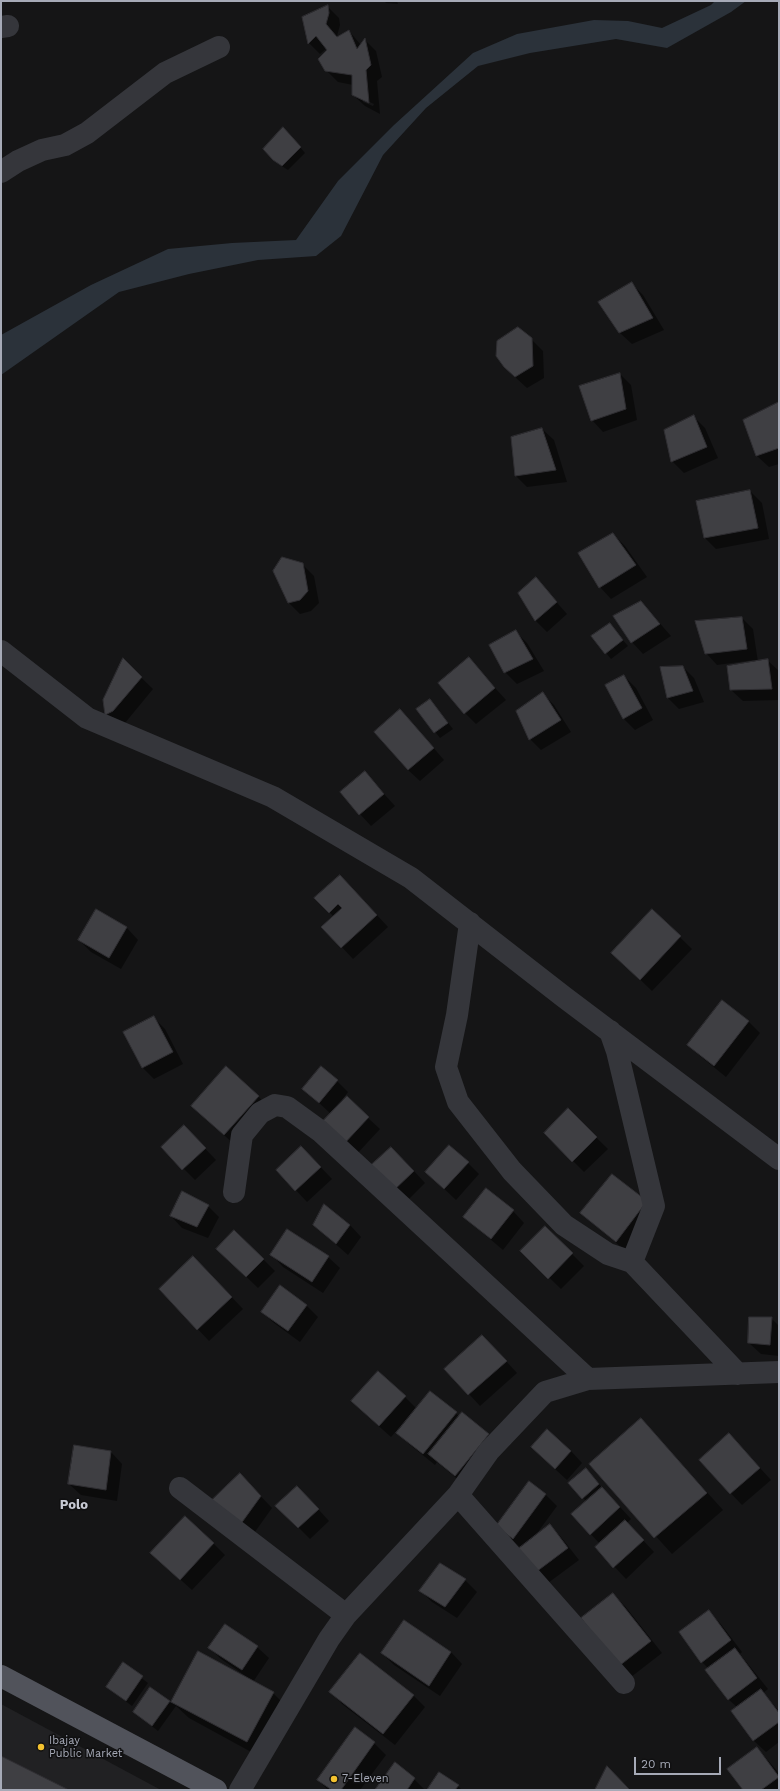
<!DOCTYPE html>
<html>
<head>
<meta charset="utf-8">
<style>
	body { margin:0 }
	#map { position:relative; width:780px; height:1791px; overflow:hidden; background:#151516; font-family:"Work Sans",sans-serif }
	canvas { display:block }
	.frame { position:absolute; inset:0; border:2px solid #a6aab7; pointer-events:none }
	.scale { position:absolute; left:634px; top:1757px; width:87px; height:18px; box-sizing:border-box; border:2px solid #a6aab7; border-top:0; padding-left:5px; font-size:12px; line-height:14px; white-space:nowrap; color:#a6aab7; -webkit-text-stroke:3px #101011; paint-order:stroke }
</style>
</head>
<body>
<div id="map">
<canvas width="780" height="1791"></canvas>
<div class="frame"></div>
<div class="scale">20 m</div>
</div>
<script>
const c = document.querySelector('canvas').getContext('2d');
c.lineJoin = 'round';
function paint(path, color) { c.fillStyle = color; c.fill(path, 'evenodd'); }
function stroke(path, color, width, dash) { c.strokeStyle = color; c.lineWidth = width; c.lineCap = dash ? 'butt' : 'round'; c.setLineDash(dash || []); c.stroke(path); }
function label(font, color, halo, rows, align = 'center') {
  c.font = font + ' "Work Sans",sans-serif'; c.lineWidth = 3; c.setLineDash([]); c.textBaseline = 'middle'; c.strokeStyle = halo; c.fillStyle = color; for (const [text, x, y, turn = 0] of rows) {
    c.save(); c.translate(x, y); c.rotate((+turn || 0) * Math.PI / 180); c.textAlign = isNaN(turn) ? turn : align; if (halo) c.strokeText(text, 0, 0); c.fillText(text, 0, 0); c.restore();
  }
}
paint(new Path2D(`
	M1,1704L161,1790H1Z`), '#212123');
paint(new Path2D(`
	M715,1H746L731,12L667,48L616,39L530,53L478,66L426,108L383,155L341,236L316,256L258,260L189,274L119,292L1,375V335L91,285L168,249L232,243L296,240L338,181L394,125L473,53L517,34L594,20L628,21L662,28L711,5Z`), '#2b323a');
paint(new Path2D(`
	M384,1H397L398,4L386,3Z
	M328,7L339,18L340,25L337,36L339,38L349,31L361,45L365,40L376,51L382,77L377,81L380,114L365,106L353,95V85L338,82L326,70L328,50L327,48L320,54L309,43ZM363,99L374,104L373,106L363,102Z
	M289,134L305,153L288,170L280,165L264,149Z
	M632,284L643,295L664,330L632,344L620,333L600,302Z
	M531,339L543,351L544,378L527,388L504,367Z
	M620,374L631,385L637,420L603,432L592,420Z
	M779,403V464L769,467L757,456L744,421Z
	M693,416L705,428L718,458L684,473L672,461Z
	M542,429L554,440L567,482L527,487L516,476Z
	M750,491L762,503L769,539L716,549L705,538L697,501Z
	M613,534L625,546L647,577L611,599L600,587Z
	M302,564L314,576L319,603L311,611L300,614L289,603Z
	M536,579L567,614L547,632L536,621L519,593Z
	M641,602L671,636L643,654L632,642Z
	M742,618L753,629L758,662L767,660L779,671V700L743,701L731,690L754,660L717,665L706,653Z
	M609,624L628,646L611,659L593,637Z
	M516,632L527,643L544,671L517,684L505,672Z
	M468,658L506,700L476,724L465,713Z
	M123,660L153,689L125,723L106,714Z
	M683,667L694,678L704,702L679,709L667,697Z
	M624,676L636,688L653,720L635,730L623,718Z
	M543,694L554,705L571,732L541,750L530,739Z
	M430,700L453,729L440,738L417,709Z
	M411,722L444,760L420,781L408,770Z
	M365,773L395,806L371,826L360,814Z
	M351,887L388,927L353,959L323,927L334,917L316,898Z
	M652,910L692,949L652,991L624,964Z
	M96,911L127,928L138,940L121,969L91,952L79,940Z
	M722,1001L749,1022L760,1033L726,1077L700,1056L688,1045Z
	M154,1018L165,1029L183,1064L154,1079L143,1068Z
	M337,1081L348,1092L342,1100L368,1118L380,1129L355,1156L331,1114L304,1089Z
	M258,1096L269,1108L236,1146L192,1106Z
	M568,1110L608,1149L584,1172L545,1133Z
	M195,1138L216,1160L195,1180L162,1147Z
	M313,1159L332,1179L307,1202L277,1170Z
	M403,1159L425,1183L405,1203L393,1191Z
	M468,1163L479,1174L456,1200L438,1183Z
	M647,1202L628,1253L581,1213Z
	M208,1206L219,1217L208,1238L182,1228L171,1216Z
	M513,1211L524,1223L503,1250L464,1217Z
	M314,1225H350L361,1237L348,1255Z
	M545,1227L584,1266L561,1289L522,1251Z
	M272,1255L328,1257L340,1268L323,1293L283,1267Z
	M263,1259L275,1271L258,1288L229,1260Z
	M205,1269L243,1309L209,1341L160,1289Z
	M306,1305L318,1317L300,1342L274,1323L262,1312Z
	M771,1318L779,1326V1356L761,1354L749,1343Z
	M494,1348L517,1373L480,1406L469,1394Z
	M430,1392L460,1417L488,1435L500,1446L467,1487L437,1462L435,1465L409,1444L398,1433L401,1429L399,1428L391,1437L364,1413L405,1397L417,1409Z
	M641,1419L723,1510L672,1554L590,1464Z
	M729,1434L771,1480L742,1505L700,1461Z
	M75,1446L111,1452L122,1464L117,1501L81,1495L69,1484Z
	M571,1451L582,1463L567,1480L544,1459Z
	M586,1470L631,1519L627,1523L654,1552L626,1579L596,1547L600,1544L573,1515L587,1502L583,1498Z
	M529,1482L546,1495L557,1506L535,1536L550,1526L561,1537L579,1560L548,1583L521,1548L497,1526Z
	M251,1486L272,1508L252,1536L225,1512Z
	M309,1499L329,1521L310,1539L277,1506Z
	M213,1543L225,1555L192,1590L163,1564Z
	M465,1580L477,1592L457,1618L432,1602L421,1591Z
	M613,1595L625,1606L662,1653L631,1677L620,1665Z
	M708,1612L720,1623L742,1652L740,1654L768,1689L763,1693L779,1711V1742L766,1752L754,1741L733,1712L738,1708L728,1699L709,1669L702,1662Z
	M257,1647L269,1658L253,1682L273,1693L290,1710L264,1759L189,1718L176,1706L158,1731L134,1712L150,1689L171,1703L198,1653L250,1680V1679L221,1659L210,1648Z
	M451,1652L462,1664L440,1696L394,1665L382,1653Z
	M123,1664L148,1683L132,1706L107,1687Z
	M331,1692L413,1695L425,1707L395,1745L342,1704Z
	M374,1743L386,1755L360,1790H328L318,1780Z
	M757,1748L779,1773V1790H745Z
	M414,1779L425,1790H376Z
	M458,1786L462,1790H428Z`), '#0007');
const building = new Path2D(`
	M328,5L329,13L326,24L337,37L349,30L357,49L365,38L371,65L366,70L369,103L352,95V75L325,71L318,59L327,50L316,36L308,44L302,17Z
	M283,127L301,147L282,166L273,160L263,149Z
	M632,282L653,318L619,333L598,302Z
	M518,327L532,338L533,366L515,377L504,367L496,356L497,341Z
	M620,373L626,409L591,421L579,386Z
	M779,402V448L756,456L743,420Z
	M694,415L707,447L671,462L664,430Z
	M542,428L556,470L515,476L511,437Z
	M750,490L758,528L704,538L696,501Z
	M613,533L636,565L599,588L578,553Z
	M282,557L303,563L308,591L300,600L288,603L273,571Z
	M536,577L557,602L535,621L518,593Z
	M641,601L660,624L631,643L613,616Z
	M742,617L747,649L705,654L695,621Z
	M610,623L623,640L605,654L591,636Z
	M516,630L533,659L504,673L489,645Z
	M469,657L495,688L464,714L438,683Z
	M123,658L142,677L113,711L105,715L103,700Z
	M768,659L772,689L730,690L727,666Z
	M683,666L693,691L667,698L660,667Z
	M624,675L642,708L623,719L605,685Z
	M543,692L561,720L529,740L516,711Z
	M430,699L448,723L434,733L416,709Z
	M400,709L434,748L408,770L374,732Z
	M365,771L384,794L359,815L340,792Z
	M340,875L377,915L341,948L321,927L342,908L338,904L329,913L314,898Z
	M96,909L127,927L109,958L78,940Z
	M652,909L681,936L640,980L611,953Z
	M722,1000L749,1021L714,1066L687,1045Z
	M154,1016L173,1052L142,1068L123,1032Z
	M226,1066L259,1096L224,1135L191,1106Z
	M321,1066L338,1080L319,1103L302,1089Z
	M347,1096L369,1117L343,1145L321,1123Z
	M568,1108L597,1137L572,1162L544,1133Z
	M184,1125L206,1148L182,1170L161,1147Z
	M449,1145L469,1162L444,1189L425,1172Z
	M301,1146L321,1167L295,1191L276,1170Z
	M391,1147L414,1171L392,1192L369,1167Z
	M612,1174L647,1201L616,1242L580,1213Z
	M486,1188L514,1210L491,1239L463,1217Z
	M182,1191L209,1205L197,1227L170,1216Z
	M324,1204L350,1225L336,1244L313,1225Z
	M545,1226L573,1253L548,1279L520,1251Z
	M287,1229L329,1256L312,1282L270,1255Z
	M234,1230L264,1259L246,1277L216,1249Z
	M193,1256L232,1297L197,1330L159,1289Z
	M280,1285L307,1305L288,1331L261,1312Z
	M749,1317H772L770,1345L748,1343Z
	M482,1335L507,1361L468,1395L444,1369Z
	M378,1371L406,1396L379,1426L351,1401Z
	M430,1391L457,1412L423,1454L396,1433Z
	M462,1412L489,1434L455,1476L428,1454Z
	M641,1418L707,1493L654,1538L589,1464Z
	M547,1429L571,1451L555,1469L531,1447Z
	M729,1433L760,1468L730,1494L699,1460Z
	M74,1445L111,1451L106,1490L68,1484Z
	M586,1468L599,1484L582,1499L568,1483Z
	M240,1473L261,1496L240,1525L212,1500Z
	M529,1481L546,1494L513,1539L496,1526Z
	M297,1486L319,1509L298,1528L275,1506Z
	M602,1487L620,1507L590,1535L571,1514Z
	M185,1516L214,1543L180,1580L150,1553Z
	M625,1520L644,1540L613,1568L595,1547Z
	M550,1524L568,1548L536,1572L518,1549Z
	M440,1563L466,1579L445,1607L419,1591Z
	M613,1593L651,1641L619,1666L581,1618Z
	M709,1610L731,1640L701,1663L679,1632Z
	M404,1620L451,1652L429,1686L381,1653Z
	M225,1624L258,1646L242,1670L208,1648Z
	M735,1648L757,1678L728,1700L705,1670Z
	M198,1651L274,1692L247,1742L171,1702Z
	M360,1653L414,1695L383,1734L329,1692Z
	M123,1662L143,1676L126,1701L106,1687Z
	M150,1687L170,1701L152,1726L133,1712Z
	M761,1689L779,1713V1722L753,1741L731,1711Z
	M355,1727L375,1742L341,1790H332L317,1780Z
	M757,1747L779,1777L761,1790H743L727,1769Z
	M1,1756L69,1790H1Z
	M395,1762L415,1778L407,1790H375Z
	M607,1766L629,1789L628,1790H595Z
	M439,1772L459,1785L455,1790H427Z`);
paint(building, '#3f3f43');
stroke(building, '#2f2e32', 1);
stroke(new Path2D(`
	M1,27L8,26
	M1,172L18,161L42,150L65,145L87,133L165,73L219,47
	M1,651L87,718L273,797L411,878L564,997L779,1159
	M470,923L457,1015L446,1067L458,1102L512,1171L564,1225L608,1254L632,1262L738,1374
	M610,1031L617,1051L654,1206L632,1262
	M234,1192L242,1135L260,1113L275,1105L287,1107L320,1131L588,1379
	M180,1488L346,1615
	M458,1495L624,1683
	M240,1790L329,1639L346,1615L458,1495L489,1451L545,1392L588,1379L779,1372`), '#35363b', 22);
stroke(new Path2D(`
	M1,1676L216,1790`), '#51535b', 22);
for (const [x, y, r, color] of [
	[41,1747,4,"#f4c22f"],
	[334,1779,4,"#f4c22f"]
]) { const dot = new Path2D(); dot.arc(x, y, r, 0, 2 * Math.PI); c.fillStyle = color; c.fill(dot); stroke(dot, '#101011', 1.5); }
label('11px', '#a6aab7', '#101011', [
	["Ibajay",49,1741],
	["Public Market",49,1754],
	["7-Eleven",342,1779]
], 'left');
label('bold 13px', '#c7c9d3', '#101011', [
	["Polo",74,1505]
]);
</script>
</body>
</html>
